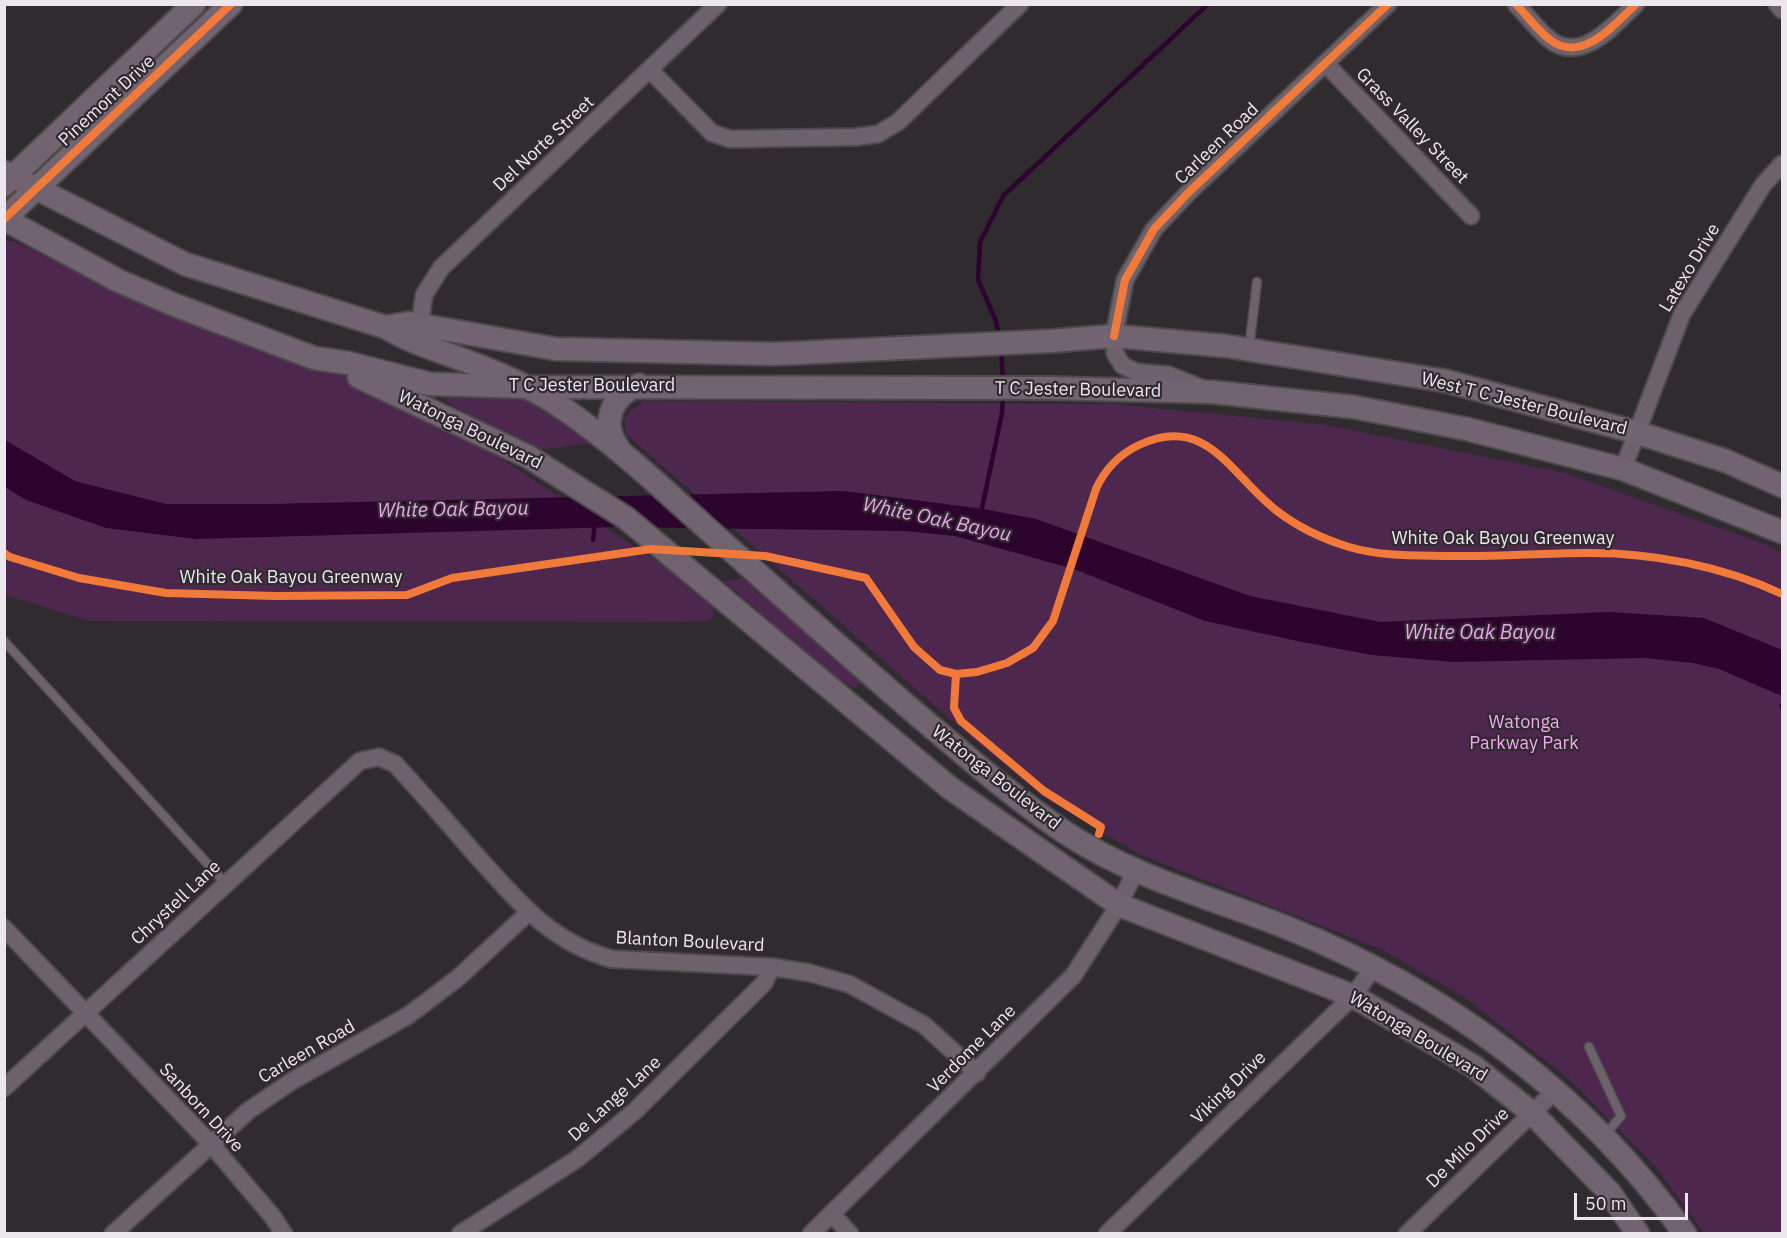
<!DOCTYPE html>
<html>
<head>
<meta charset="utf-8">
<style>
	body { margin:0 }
	#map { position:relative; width:1787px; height:1238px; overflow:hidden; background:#302b2f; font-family:"IBM Plex Sans",sans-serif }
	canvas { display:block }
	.frame { position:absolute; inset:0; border:6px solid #ece7ec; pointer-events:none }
	.scale { position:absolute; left:1574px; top:1193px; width:114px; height:27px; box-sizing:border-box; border:3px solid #ece7ec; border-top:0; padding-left:8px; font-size:18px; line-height:21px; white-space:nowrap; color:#ece7ec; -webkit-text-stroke:4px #312a30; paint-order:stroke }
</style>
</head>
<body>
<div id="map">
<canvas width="1787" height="1238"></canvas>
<div class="frame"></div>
<div class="scale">50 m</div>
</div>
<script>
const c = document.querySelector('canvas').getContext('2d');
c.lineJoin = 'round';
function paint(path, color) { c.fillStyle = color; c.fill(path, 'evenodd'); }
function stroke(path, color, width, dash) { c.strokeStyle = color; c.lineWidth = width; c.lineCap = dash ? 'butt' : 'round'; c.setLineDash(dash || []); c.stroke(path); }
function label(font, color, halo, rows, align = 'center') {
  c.font = font + ' "IBM Plex Sans",sans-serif'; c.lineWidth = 4.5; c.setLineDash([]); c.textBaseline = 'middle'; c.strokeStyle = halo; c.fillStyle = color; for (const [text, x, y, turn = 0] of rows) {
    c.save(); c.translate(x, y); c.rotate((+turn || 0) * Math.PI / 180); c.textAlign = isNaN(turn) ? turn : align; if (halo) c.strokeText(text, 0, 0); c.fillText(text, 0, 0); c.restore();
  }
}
paint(new Path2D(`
	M4,241H14L97,281L366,383L473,440L667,568L711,603L714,610L713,617L707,621L685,622L90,621L5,595Z
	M449,396H532L596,443L537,450L448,403L446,399Z
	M643,401L1114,404L1326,425L1565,473L1767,545L1782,554V1233H1704L1655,1166L1568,1078L1464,997L1383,950L1141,855L1043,797L959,727L626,434L624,417Z
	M748,578L857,676L860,683L856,688L841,682L724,581Z`), '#4d274d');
paint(new Path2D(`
	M5,440L75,481L166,504H269L844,491L984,509L1036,519L1250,596L1380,622L1609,612L1704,618L1782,650V696L1719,669L1693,663L1645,658L1453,662L1372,655L1302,642L1205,621L1074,569L955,536L905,531L617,527L196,539L106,528L26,500L5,487Z`), '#2c042e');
stroke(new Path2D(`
	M999,336L996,321L978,280L980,242L1003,196L1208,4
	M1001,350L1003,380
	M981,513L1002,413L1003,395
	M593,540L595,522
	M1782,707V706`), '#2c042e', 4.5);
const lane = new Path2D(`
	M1249,349L1257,282
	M4,641L226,884
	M1589,1047L1621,1116L1605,1135`);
const street = new Path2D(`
	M1516,4C1527,16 1537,29 1549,39C1581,65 1614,25 1636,4
	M1777,4L1782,10
	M1325,63L1471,216
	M650,70L712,133L730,139L856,137L878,134L898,122L1020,4
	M420,325L424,295L441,268L718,4
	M1201,388L1169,375L1136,372L1122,365L1115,353L1114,336L1125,280L1154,229L1188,193L1388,4
	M1623,469L1682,314L1763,185L1782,164
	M4,928L210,1143L273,1217L284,1234
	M4,1088L360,761L379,757L395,764C422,793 449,824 475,854C517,900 549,942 612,959L772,967L810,973L849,984L924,1025L977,1073
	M832,1214L850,1234
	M113,1234L248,1111L292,1081L409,1015L459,977L528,913
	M460,1234L577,1159L635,1111L764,983L772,967
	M811,1234L1073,976L1119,905L1135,872
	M1107,1234L1353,996L1374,967
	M1407,1234L1556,1090`);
const secondary = new Path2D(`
	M4,172L185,264L385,327L409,323L556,349L774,354L1051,341L1114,336L1226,346L1446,381L1635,432L1726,461L1782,486
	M4,185L194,4
	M4,219L119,281L175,305L314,358L348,363L430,384L529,387L1049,388L1212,392L1354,407L1467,429L1623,469L1782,532
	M4,219L231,4
	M385,327C411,343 438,350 466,361C502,374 536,389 567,411C616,445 659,485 703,525C782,595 859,666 939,733C980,768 1021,803 1066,833C1134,878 1213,898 1288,928C1445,991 1586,1095 1685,1234
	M359,377L529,457L626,518L950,788L1119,905L1353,996L1473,1066L1532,1113L1610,1193L1638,1234
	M619,449C600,424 611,395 639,385`);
stroke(lane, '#4d4a4c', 11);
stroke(street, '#4d4a4c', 20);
stroke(secondary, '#4d4a4c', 26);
stroke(lane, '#6d626c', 8);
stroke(street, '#6d626c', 16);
stroke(secondary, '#716470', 22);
stroke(new Path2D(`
	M1516,4C1527,16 1537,29 1549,39C1581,65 1614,25 1636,4
	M4,219L231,4
	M1114,336L1125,280L1154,229L1188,193L1388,4
	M4,553L10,557L79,578L166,593L275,596L407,595L452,578L651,549L765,556L866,578L914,647L940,670L956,674L977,672L1007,663L1033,648L1053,621L1096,489C1105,469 1118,455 1139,445C1208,413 1231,476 1277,511C1299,528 1323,539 1349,547C1383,557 1418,555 1453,556C1497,557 1541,553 1584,553C1650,552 1723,566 1782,594
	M956,674L954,708L961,721L1044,791L1101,827L1099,834`), '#f17a3a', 8);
label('18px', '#ece7ec', '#312a30', [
	["Pinemont Drive",107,101,-43],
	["Grass Valley Street",1412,126,46],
	["Del Norte Street",544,144,-43],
	["Carleen Road",1217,144,-44],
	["Latexo Drive",1690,268,-59],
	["T C Jester Boulevard",592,386],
	["T C Jester Boulevard",1078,390,1],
	["West T C Jester Boulevard",1524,404,14],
	["Watonga Boulevard",470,430,26],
	["White Oak Bayou Greenway",1503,539],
	["White Oak Bayou Greenway",291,578],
	["Watonga Boulevard",996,778,38],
	["Chrystell Lane",176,903,-43],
	["Blanton Boulevard",690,942,3],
	["Watonga Boulevard",1418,1037,31],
	["Verdome Lane",972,1049,-45],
	["Carleen Road",307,1052,-30],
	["Viking Drive",1229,1088,-44],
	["De Lange Lane",615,1099,-42],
	["Sanborn Drive",201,1108,47],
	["De Milo Drive",1468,1148,-44]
]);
label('18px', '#f4a7f2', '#312a30', [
	["Watonga",1524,723],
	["Parkway Park",1524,744]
]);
label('italic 20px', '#f0a3ef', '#312a30', [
	["White Oak Bayou",453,510,-1],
	["White Oak Bayou",937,520,12],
	["White Oak Bayou",1480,633]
]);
</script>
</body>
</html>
